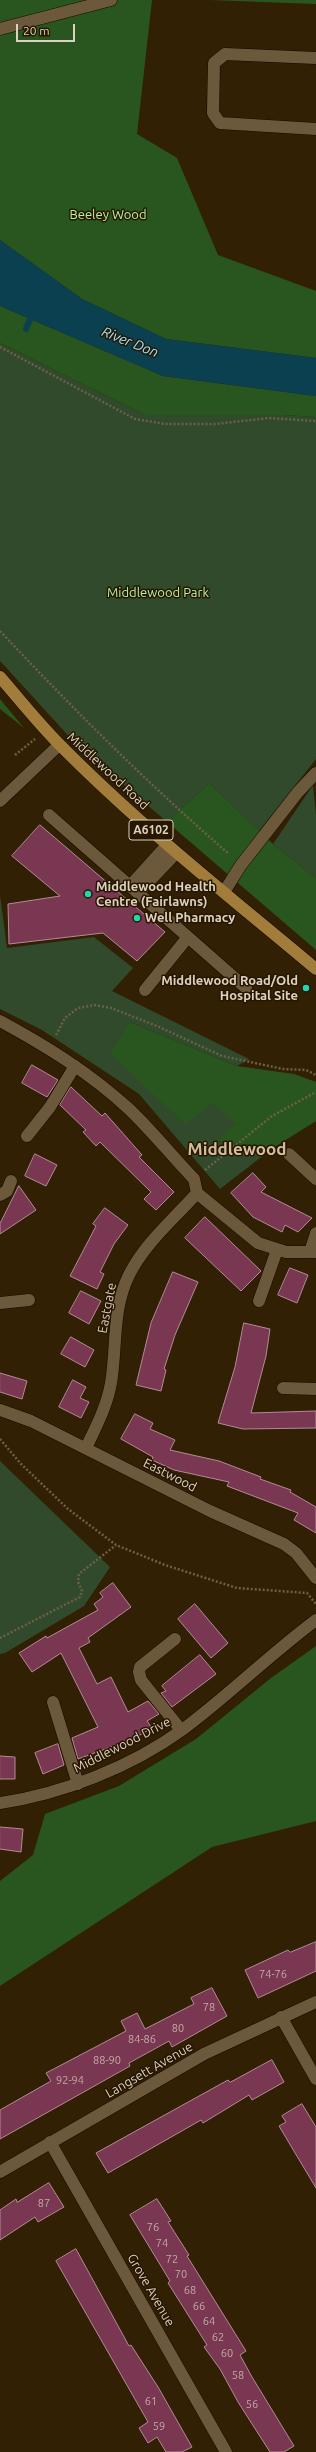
<!DOCTYPE html>
<html>
<head>
<meta charset="utf-8">
<style>
	body { margin:0 }
	#map { position:relative; width:316px; height:2452px; overflow:hidden; background:#312003; font-family:Ubuntu,sans-serif }
	canvas { display:block }
	.scale { position:absolute; left:16px; top:24px; width:59px; height:18px; box-sizing:border-box; border:2px solid #dcd1c1; border-top:0; padding-left:5px; font-size:12px; line-height:14px; white-space:nowrap; color:#dcd1c1; -webkit-text-stroke:3px #271700; paint-order:stroke }
</style>
</head>
<body>
<div id="map">
<canvas width="316" height="2452"></canvas>
<div class="scale">20 m</div>
</div>
<script>
const c = document.querySelector('canvas').getContext('2d');
c.lineJoin = 'round';
function paint(path, color) { c.fillStyle = color; c.fill(path, 'evenodd'); }
function stroke(path, color, width, dash) { c.strokeStyle = color; c.lineWidth = width; c.lineCap = dash ? 'butt' : 'round'; c.setLineDash(dash || []); c.stroke(path); }
function label(font, color, halo, rows, align = 'center') {
  c.font = font + ' Ubuntu,sans-serif'; c.lineWidth = 3; c.setLineDash([]); c.textBaseline = 'middle'; c.strokeStyle = halo; c.fillStyle = color; for (const [text, x, y, turn = 0] of rows) {
    c.save(); c.translate(x, y); c.rotate((+turn || 0) * Math.PI / 180); c.textAlign = isNaN(turn) ? turn : align; if (halo) c.strokeText(text, 0, 0); c.fillText(text, 0, 0); c.restore();
  }
}
paint(new Path2D(`
	M0,343L145,415H284L316,417V759L259,831L209,783L167,822L75,743L0,661Z
	M313,785L316,815V878L273,844Z
	M0,895L7,948L94,937L133,968L112,991L249,1059L237,1066L130,1022L237,1124L218,1141L273,1148L220,1189L139,1094L42,1030L0,1009Z
	M0,1461L110,1567L84,1606L5,1653L0,1654Z`), '#304a2b');
paint(new Path2D(`
	M0,0H152L137,134L177,158L218,255L316,291V358L166,339L82,299L0,240Z
	M209,0H316V4Z
	M0,306L163,376L316,396V417L284,415H145L0,343Z
	M0,699L24,728L0,709Z
	M209,783L273,844L316,878V950L167,822Z
	M130,1022L237,1066L294,1074L316,1082V1121L273,1148L217,1141L236,1124L213,1103L185,1124L110,1053Z
	M316,1646V1821L212,1847L0,1986V1881L33,1855L45,1814L119,1786L196,1739L271,1678Z`), '#29561f');
paint(new Path2D(`
	M0,240L82,299L166,339L316,358V396L163,376L0,306Z`), '#0a4050');
stroke(new Path2D(`
	M26,329L33,312`), '#0a4050', 6);
const building = new Path2D(`
	M40,825L165,932L137,961L103,933L9,944L8,904L60,896L12,856Z
	M32,1065L58,1080L47,1097L22,1083Z
	M71,1087L102,1116L105,1113L142,1155L139,1157L174,1192L156,1210L144,1199L151,1192L100,1142L96,1146L83,1132L86,1130L60,1105Z
	M35,1154L57,1165L46,1186L25,1176Z
	M253,1173L266,1187L261,1192L312,1218L298,1232L285,1225L282,1232L253,1217L231,1193Z
	M19,1186L36,1210L0,1234V1224Z
	M105,1208L128,1225L114,1244L100,1272L104,1274L97,1289L70,1276L96,1226L93,1224Z
	M205,1217L261,1271L241,1291L185,1238Z
	M290,1268L308,1275L297,1303L278,1295Z
	M173,1272L198,1282L175,1335L164,1369L166,1370L161,1391L136,1385L151,1323Z
	M81,1291L101,1301L89,1324L69,1313Z
	M244,1323L270,1329L266,1356L251,1413L316,1411V1428L243,1429L218,1423L235,1367Z
	M71,1337L94,1350L85,1367L61,1354Z
	M0,1373L27,1381L22,1399L0,1392Z
	M73,1380L86,1387L80,1398L89,1402L81,1418L59,1407Z
	M135,1414L153,1423L150,1429L175,1440L170,1450L219,1461L261,1477L260,1479L291,1490L290,1492L316,1507V1533L294,1520L298,1513L227,1486L229,1482L174,1470L152,1460L153,1457L121,1439Z
	M113,1583L131,1607L88,1638L90,1642L79,1648L97,1684L111,1677L128,1712L148,1701L159,1714L147,1721L152,1728L133,1739L78,1759L72,1738L98,1727L61,1653L32,1672L19,1653L46,1636L47,1638L98,1610L94,1604L103,1597L100,1593Z
	M195,1604L228,1643L211,1658L178,1619Z
	M200,1655L216,1674L172,1707L161,1693L166,1691L162,1686Z
	M58,1744L64,1765L43,1774L35,1753Z
	M0,1756L15,1757V1779H0Z
	M0,1827L23,1829L21,1852L0,1849Z
	M316,1942V1971L258,1998L245,1970L288,1950L290,1952Z
	M212,1988L227,2016L172,2047L169,2041L129,2063L130,2066L0,2139V2110L51,2081L46,2073L126,2031L121,2021L137,2013L145,2029L194,2004L191,1998Z
	M272,2060L284,2082L252,2100L249,2095L203,2123L201,2120L108,2173L96,2153L228,2080L230,2082Z
	M302,2104L316,2127V2188L279,2126L286,2122L282,2116Z
	M49,2183L64,2207L38,2222L35,2217L0,2240V2210L16,2199L17,2202Z
	M157,2199L171,2221L168,2222L189,2255L187,2256L246,2351L240,2355L252,2377L294,2446L284,2452H270L238,2402L220,2369L204,2347L207,2345L168,2283L170,2281L130,2215Z
	M76,2249L129,2346L131,2345L158,2387L192,2447L182,2452H166L157,2437L148,2443L139,2428L148,2422L56,2261Z`);
paint(building, '#7a3751');
stroke(building, '#b28b97', 1);
const lane = new Path2D(`
	M316,58L225,54L214,63L213,113L220,123L316,129
	M0,801L59,745
	M49,815L246,988
	M130,886L167,845
	M224,892L241,865L298,792L316,773
	M138,893L176,853
	M145,990L188,937
	M27,1136L50,1107L75,1066
	M289,1154L316,1179
	M310,1252L316,1233
	M259,1301L277,1250
	M0,1303L29,1300
	M175,1639L140,1667L139,1672L141,1680L181,1730
	M53,1702L78,1784`);
const street = new Path2D(`
	M0,29L111,0
	M0,1021C46,1046 90,1073 129,1109C152,1131 172,1156 194,1179L197,1193L258,1243L286,1252H316
	M0,1195L7,1191L11,1181
	M283,1388L316,1389
	M0,1410L31,1421L210,1511L284,1544L296,1553L316,1578
	M86,1448C96,1427 107,1406 111,1383C117,1347 112,1309 129,1275C145,1243 173,1220 197,1193
	M0,1803C62,1794 131,1767 182,1730C228,1696 269,1655 316,1620
	M281,2017L316,2079
	M50,2142L226,2452
	M0,2172L204,2054L316,2002`);
const primary = new Path2D(`
	M0,677C20,700 39,724 60,745C140,826 229,896 316,969`);
stroke(lane, '#160a00', 13);
stroke(street, '#160a00', 13);
stroke(primary, '#160a00', 13);
stroke(new Path2D(`
	M0,347L135,419L165,424H215L269,418L316,421
	M0,631C74,710 147,783 229,854
	M15,755L35,739
	M56,1035L65,1018L78,1008L95,1005L111,1008L157,1026L222,1056L283,1069L306,1070L316,1075
	M205,1170L272,1116L316,1092
	M0,1439L21,1464L68,1509L116,1545L165,1565L237,1588L307,1593L316,1604
	M0,1638L80,1597L82,1591L78,1582L79,1574L116,1545`), '#6e5f47', 2.5, [2, 2]);
stroke(lane, '#6c593c', 12);
stroke(street, '#6c593c', 12);
stroke(primary, '#a17c3b', 12);
for (const [x, y, r, color] of [
	[88,894,4,"#26d5ae"],
	[137,918,4,"#26d5ae"],
	[306,988,4,"#26d5ae"]
]) { const dot = new Path2D(); dot.arc(x, y, r, 0, 2 * Math.PI); c.fillStyle = color; c.fill(dot); stroke(dot, '#271700', 1.5); }
label('11px', '#c4aaa5', null, [
	["74-76",273,1974],
	["78",209,2007],
	["80",178,2028],
	["84-86",142,2039],
	["88-90",107,2060],
	["92-94",70,2080],
	["87",44,2203],
	["76",153,2227],
	["74",162,2243],
	["72",172,2259],
	["70",181,2274],
	["68",190,2290],
	["66",199,2306],
	["64",209,2321],
	["62",218,2337],
	["60",227,2353],
	["58",238,2375],
	["61",151,2401],
	["56",252,2404],
	["59",159,2426]
]);
for (const [x, y, w] of [
	[151,830,44]
]) { const box = new Path2D(); box.roundRect(x - w / 2, y - 10, w, 20, 3); c.fillStyle = '#271700'; c.fill(box); stroke(box, '#dcd1c1', 1); }
label('bold 12px', '#dcd1c1', null, [
	["A6102",151,830]
]);
label('13px', '#b1f4a2', '#271700', [
	["Beeley Wood",108,215],
	["Middlewood Park",158,593]
]);
label('13px', '#dcd1c1', '#271700', [
	["Middlewood Road",108,771,43],
	["Eastgate",107,1308,-79],
	["Eastwood",170,1475,27],
	["Middlewood Drive",122,1745,-27],
	["Langsett Avenue",149,2070,-30],
	["Grove Avenue",151,2290,60]
]);
label('bold 13px', '#dcd1c1', '#271700', [
	["Middlewood Health",96,887],
	["Centre (Fairlawns)",96,902],
	["Well Pharmacy",145,918],
	["Middlewood Road/Old",298,981,"right"],
	["Hospital Site",298,996,"right"]
], 'left');
label('italic 14px', '#9ee3fd', '#271700', [
	["River Don",130,342,22]
]);
label('bold 17px', '#d3bd9d', '#271700', [
	["Middlewood",237,1149]
]);
</script>
</body>
</html>
